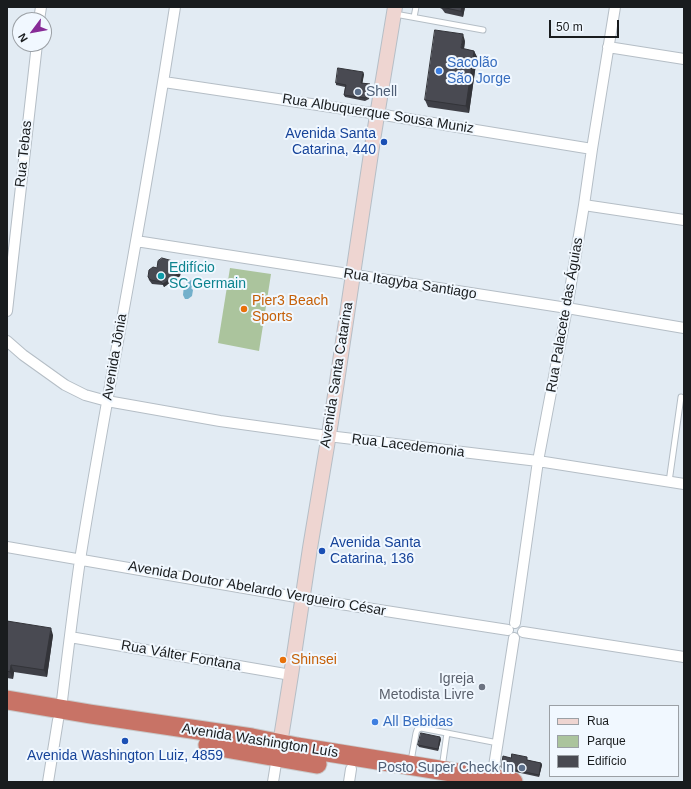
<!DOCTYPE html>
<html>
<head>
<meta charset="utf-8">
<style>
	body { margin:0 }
	#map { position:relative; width:691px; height:789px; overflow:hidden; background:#e2ebf3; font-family:Arial,sans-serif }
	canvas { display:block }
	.frame { position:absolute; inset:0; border:8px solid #191c1e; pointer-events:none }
	.legend { position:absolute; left:549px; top:705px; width:130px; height:72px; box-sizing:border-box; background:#f1f8ff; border:1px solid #9ba0a5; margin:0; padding:5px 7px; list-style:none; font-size:12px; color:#191c1e }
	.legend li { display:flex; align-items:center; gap:8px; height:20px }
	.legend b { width:20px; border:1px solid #9ba0a5 }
	.north { position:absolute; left:12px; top:12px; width:40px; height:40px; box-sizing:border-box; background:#f1f8ff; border:1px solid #9ba0a5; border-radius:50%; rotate:238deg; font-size:11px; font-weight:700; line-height:16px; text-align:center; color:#191c1e }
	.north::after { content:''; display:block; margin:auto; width:14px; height:18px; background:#872b97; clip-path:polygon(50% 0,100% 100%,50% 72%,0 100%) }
	.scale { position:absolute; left:549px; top:20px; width:70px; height:18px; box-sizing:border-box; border:2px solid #191c1e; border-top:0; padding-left:5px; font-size:12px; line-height:14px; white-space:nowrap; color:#191c1e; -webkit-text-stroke:3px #f1f8ff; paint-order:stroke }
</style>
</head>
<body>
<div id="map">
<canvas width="691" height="789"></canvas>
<div class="frame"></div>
<ul class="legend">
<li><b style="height:5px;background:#eed5d1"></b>Rua</li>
<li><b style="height:11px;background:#abc49d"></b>Parque</li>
<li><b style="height:11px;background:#494a52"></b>Edifício</li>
</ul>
<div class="north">N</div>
<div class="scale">50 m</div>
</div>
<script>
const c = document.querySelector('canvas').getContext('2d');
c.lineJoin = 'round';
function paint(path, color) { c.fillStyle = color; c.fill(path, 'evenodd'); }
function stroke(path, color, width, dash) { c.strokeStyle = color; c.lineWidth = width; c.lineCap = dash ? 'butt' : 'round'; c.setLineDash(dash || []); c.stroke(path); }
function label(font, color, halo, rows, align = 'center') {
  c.font = font + ' Arial,sans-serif'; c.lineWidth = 4; c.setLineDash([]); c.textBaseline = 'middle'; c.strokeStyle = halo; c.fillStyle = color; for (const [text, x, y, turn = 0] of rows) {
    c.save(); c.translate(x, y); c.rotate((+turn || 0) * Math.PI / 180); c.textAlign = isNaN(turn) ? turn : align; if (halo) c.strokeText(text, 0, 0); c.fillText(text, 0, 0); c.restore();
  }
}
paint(new Path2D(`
	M230,268L271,274L259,351L218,343Z`), '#abc49d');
paint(new Path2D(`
	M191,280L194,281V285L191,288L193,290L192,296L188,299H185L183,295L184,285Z`), '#73b0cb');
const lane = new Path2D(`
	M395,14L483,30
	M414,17L416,7
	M669,482L681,397
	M411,761L416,733L417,730L421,728L498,743
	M442,768L447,733`);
const street = new Path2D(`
	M39,20L41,7
	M608,47L684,59
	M164,82L378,114L592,149
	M584,205L684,220
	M136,241L567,308L684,328
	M7,311L37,44
	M7,341L23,355L65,385L85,395L107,401L220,421L328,436L538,461L684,484
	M7,547L302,598L508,630
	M515,623L538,461L567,308L584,205L592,149L615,7
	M523,632L684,657
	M70,637L291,675
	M61,709C67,659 73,609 80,560C95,465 113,370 130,275C146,186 161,97 175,7
	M492,779L514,638
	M48,782L58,720
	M273,782L277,757
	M349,782L351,769`);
const secondary = new Path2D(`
	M280,744L291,675L310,548L331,422L373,140L395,7`);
const highway = new Path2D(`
	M7,700L90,714L252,738L297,747L513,782
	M208,745C244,751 281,758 317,764`);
stroke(lane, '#b5bec6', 7);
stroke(street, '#b5bec6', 12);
stroke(secondary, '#b5bec6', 16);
stroke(highway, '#c8c9c9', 21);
stroke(lane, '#fff', 5);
stroke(street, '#fff', 10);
stroke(secondary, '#eed5d1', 14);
stroke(highway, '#c87366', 19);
paint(new Path2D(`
	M438,7H465L463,17L445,13L442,9Z
	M465,41L464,49L474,51L477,57L469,113L428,107L425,100Z
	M364,74L362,83L370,84V87L369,99L365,101L345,97L344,95L345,87L336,85V83Z
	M180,263L182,266L180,276L164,287L163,285L152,284L149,280L148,277L157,268Z
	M7,621L53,635L47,677L14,672L13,679L7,678Z
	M441,739L438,751L419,747L418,745Z
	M527,757V760L541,763L542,765L539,777L502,769L501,767L511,758Z`), '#3f4047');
paint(new Path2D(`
	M462,7H465L463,17L461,11Z
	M463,34L465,41L463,55L461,48Z
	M474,51L477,57L469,113L466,106Z
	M363,72L364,74L362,86L361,83Z
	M370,84V87L369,99L368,97Z
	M180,263L182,266L180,276L164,287L163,284Z
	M51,628L53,635L47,677L44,670Z
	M11,665L14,672L13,679L10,672Z
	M440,737L441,739L438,751V749Z
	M541,763L542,765L539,777V775Z`), '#333439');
const building = new Path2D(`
	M442,7H462L461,11Z
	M435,30L463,34L461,48L474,51L466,106L425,100Z
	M338,68L363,72L361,83L370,84L368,97L365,98L344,95L346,85L336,83Z
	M162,258L180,263L179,273L163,284L161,282L151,280L148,277L149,270L153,267L157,268L158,261Z
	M7,621L51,628L44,670L11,665L10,672L7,671Z
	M421,733L440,737L438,749L418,745Z
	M512,754L527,757V760L541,763L539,775L501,767L503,756L511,758Z`);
paint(building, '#494a52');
stroke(building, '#333439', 1);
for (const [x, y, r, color] of [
	[439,71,4,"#3f7fe0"],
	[358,92,4,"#5c6f8a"],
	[384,142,4,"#1a4fb4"],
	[161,276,4,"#0f9aa8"],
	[244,309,4,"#e8710a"],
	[322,551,4,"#1a4fb4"],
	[283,660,4,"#e8710a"],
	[482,687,4,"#6b7280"],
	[375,722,4,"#3f7fe0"],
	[125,741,4,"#1a4fb4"],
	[522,768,4,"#5c6f8a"]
]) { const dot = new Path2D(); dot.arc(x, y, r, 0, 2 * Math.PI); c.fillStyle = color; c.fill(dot); stroke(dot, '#f1f8ff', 1.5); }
label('14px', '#366cbe', '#f1f8ff', [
	["Sacolão",447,63],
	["São Jorge",447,79],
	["All Bebidas",383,722]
], 'left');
label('14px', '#4e5e75', '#f1f8ff', [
	["Shell",366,92],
	["Posto Super Check In",514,768,"right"]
], 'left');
label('14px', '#191c1e', '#f1f8ff', [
	["Rua Albuquerque Sousa Muniz",378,114,9],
	["Rua Tebas",24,154,-84],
	["Rua Itagyba Santiago",410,284,9],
	["Rua Palacete das Águias",565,315,-80],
	["Avenida Jônia",115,357,-80],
	["Avenida Santa Catarina",337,375,-81],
	["Rua Lacedemonia",408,446,7],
	["Avenida Doutor Abelardo Vergueiro César",257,589,10],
	["Rua Válter Fontana",181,656,10],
	["Avenida Washington Luís",260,741,9]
]);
label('14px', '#164399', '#f1f8ff', [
	["Avenida Santa",376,134],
	["Catarina, 440",376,150],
	["Avenida Santa",330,543,"left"],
	["Catarina, 136",330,559,"left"],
	["Avenida Washington Luiz, 4859",125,756,"center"]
], 'right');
label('14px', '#0d838f', '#f1f8ff', [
	["Edifício",169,268],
	["SC Germain",169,284]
], 'left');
label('14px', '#c56008', '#f1f8ff', [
	["Pier3 Beach",252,301],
	["Sports",252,317],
	["Shinsei",291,660]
], 'left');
label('14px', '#5b616d', '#f1f8ff', [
	["Igreja",474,679],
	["Metodista Livre",474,695]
], 'right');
</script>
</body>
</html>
